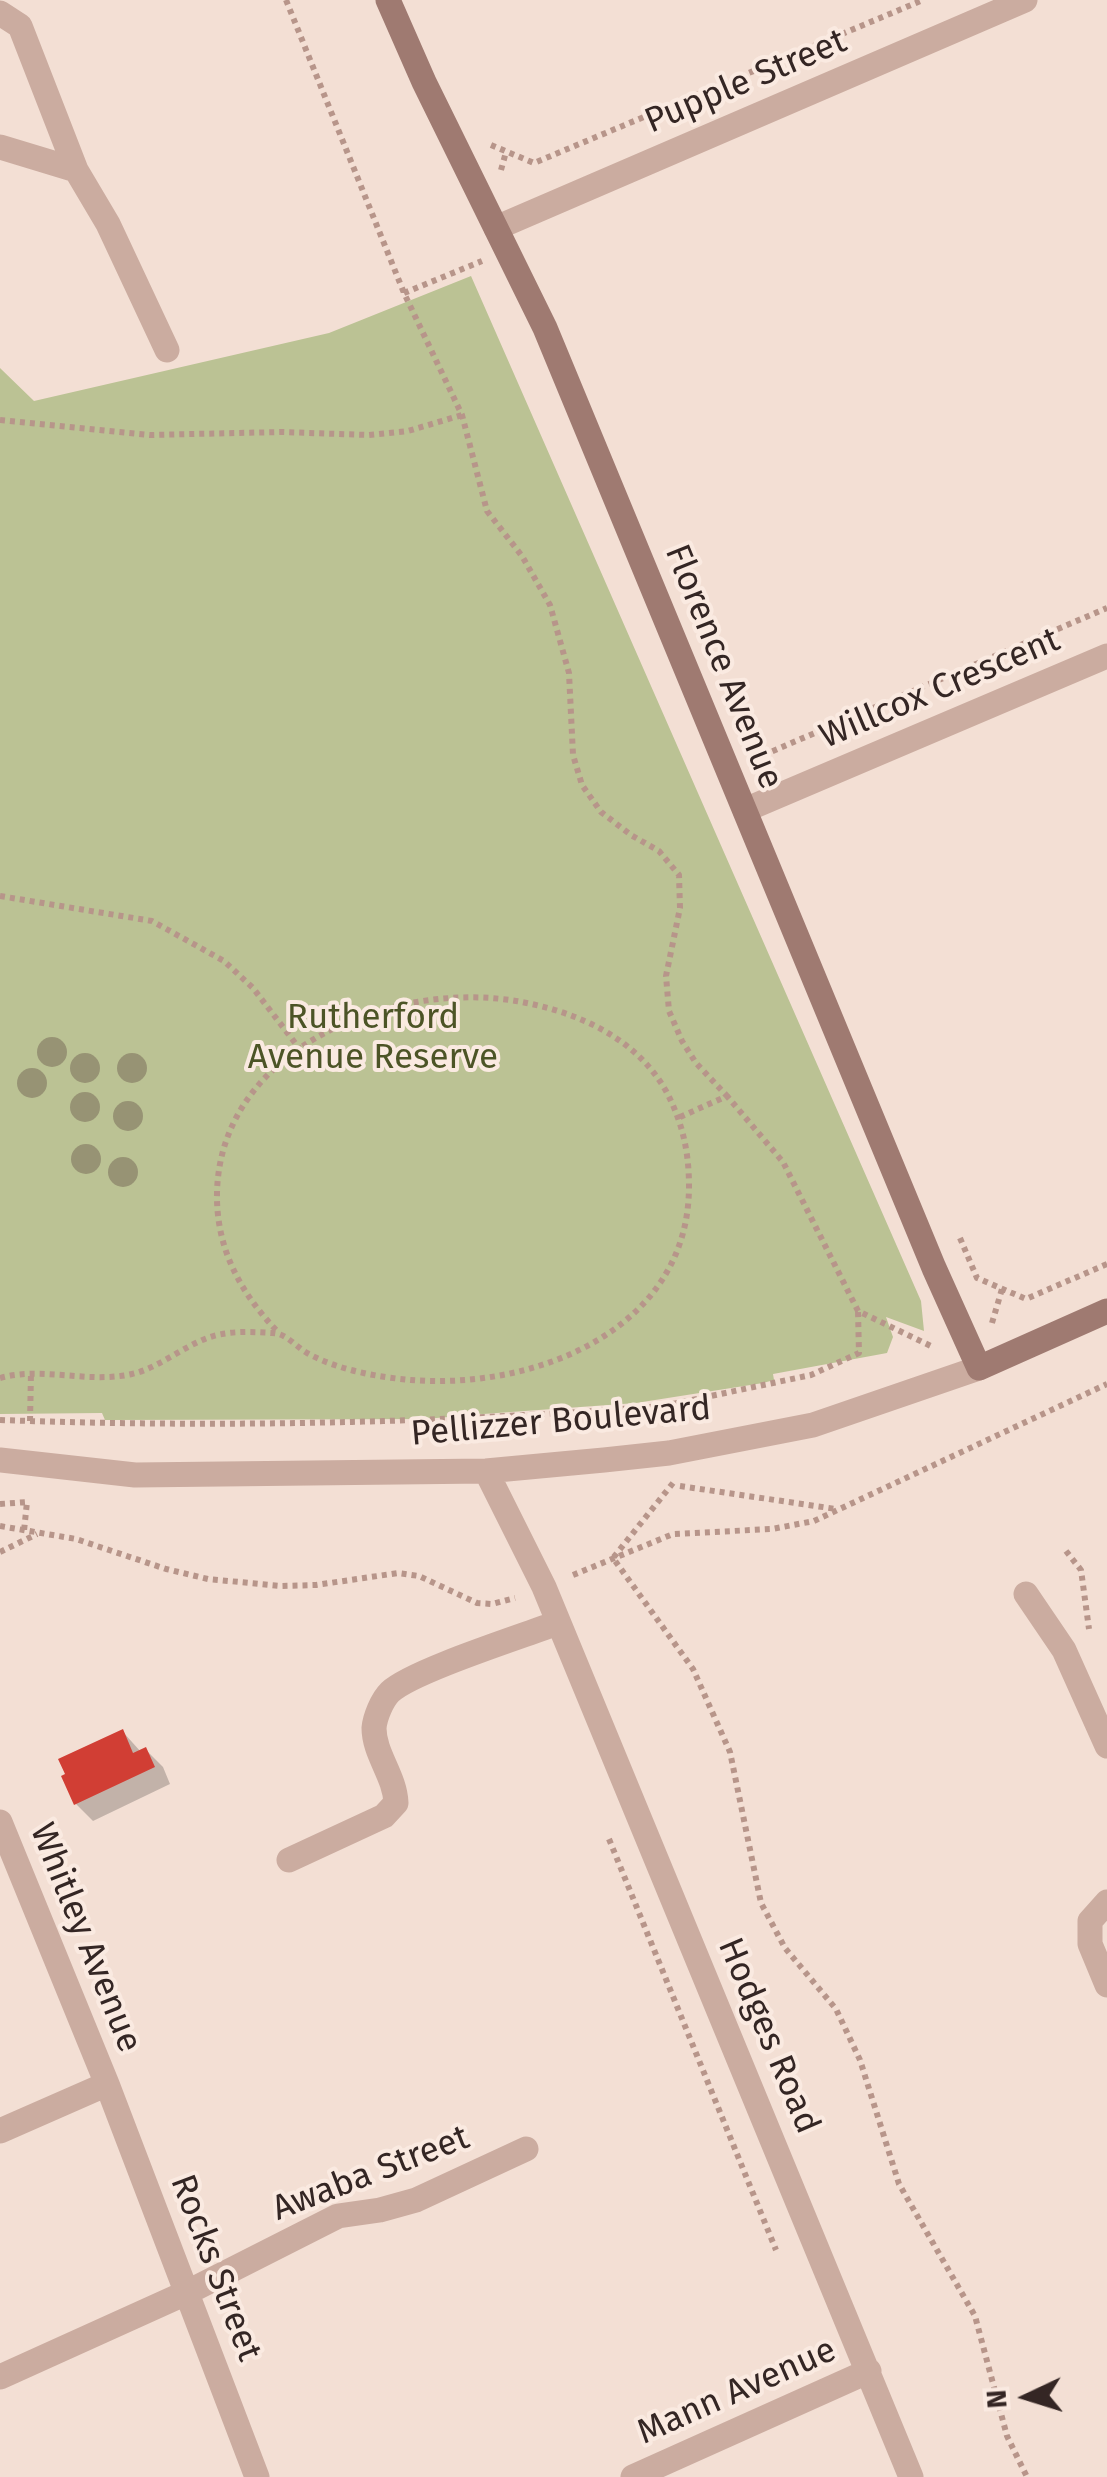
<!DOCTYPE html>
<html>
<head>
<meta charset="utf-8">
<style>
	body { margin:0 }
	#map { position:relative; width:1107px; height:2477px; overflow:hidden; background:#f3dfd4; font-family:"Fira Sans",sans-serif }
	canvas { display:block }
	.north { position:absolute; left:977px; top:2347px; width:100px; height:100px; -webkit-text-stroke:8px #faeae1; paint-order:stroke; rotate:266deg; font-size:28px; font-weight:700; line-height:40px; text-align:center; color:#342624 }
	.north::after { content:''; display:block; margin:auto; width:35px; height:45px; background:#342624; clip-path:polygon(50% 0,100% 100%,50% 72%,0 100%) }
</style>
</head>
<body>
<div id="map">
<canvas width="1107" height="2477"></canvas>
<div class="north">N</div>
</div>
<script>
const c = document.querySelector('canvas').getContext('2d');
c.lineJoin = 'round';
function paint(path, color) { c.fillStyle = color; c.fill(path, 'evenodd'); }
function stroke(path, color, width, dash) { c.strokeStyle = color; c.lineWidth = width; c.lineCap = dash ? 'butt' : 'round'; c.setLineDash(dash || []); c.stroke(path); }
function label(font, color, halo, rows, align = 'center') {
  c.font = font + ' "Fira Sans",sans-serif'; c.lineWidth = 8; c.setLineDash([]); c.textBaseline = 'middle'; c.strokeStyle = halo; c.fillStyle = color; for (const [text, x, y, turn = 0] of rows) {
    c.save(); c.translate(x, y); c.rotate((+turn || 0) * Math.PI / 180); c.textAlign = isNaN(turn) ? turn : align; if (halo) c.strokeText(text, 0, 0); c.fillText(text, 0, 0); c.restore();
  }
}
paint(new Path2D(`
	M471,276L921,1301L924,1331L886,1317L893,1337L887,1353L773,1374L774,1380L763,1383L636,1403L483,1414L450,1413L448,1417L425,1419L105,1420L102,1413L0,1414V368L34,401L329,333Z`), '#bbc294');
paint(new Path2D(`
	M123,1732L141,1752L146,1750L163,1767L170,1784L93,1821L76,1804Z`), '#0003');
paint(new Path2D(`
	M123,1729L133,1753L146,1747L155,1767L74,1805L61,1776L65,1774L58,1759Z`), '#d13e34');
stroke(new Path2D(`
	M286,0L404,293L462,415L487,511L522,556L550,605L569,673L573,755L582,785L601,812L631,835L659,851L679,875L680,908L666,976L669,1011L682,1041L696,1063L727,1096
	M491,145L534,163L923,0
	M501,170L506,152
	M404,293L482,261
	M0,420L150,435L281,432L369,435L408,431L462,415
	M754,759L1107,608
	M0,896L152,921L224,961L253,988L299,1048
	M680,1117L727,1096L783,1162L858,1311L933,1347
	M960,1238L977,1278L1026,1299L1107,1264
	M992,1323L1002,1289
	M0,1378C43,1366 87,1384 132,1374C163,1367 191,1339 222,1334C238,1331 257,1332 272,1333C286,1333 295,1346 307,1353C338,1370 377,1377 411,1380C535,1390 689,1330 689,1186C689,1151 682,1121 666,1091C636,1038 579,1013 522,1002C396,978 220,1047 217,1193C216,1249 241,1294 279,1333
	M0,1420C222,1428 442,1423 663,1406
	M30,1421L31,1373
	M665,1426L663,1406L811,1375L859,1353L858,1311
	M673,1483L613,1558L693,1669L730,1752L761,1903L785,1948L836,2009L860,2060L899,2184L975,2316L1007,2436L1027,2477
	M680,1486L836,1509
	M0,1504L27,1502L24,1531
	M0,1526L76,1539L166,1569L208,1579L281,1586L316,1585L398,1573L419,1576L477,1603L492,1604L515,1598
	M1066,1551L1081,1570L1089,1629
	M0,1552L37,1534
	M573,1575L673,1534L772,1529L814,1521L1107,1384
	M609,1839L776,2250`), '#b7958a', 6, [5, 5]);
stroke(new Path2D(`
	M0,13L20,26L76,170L108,224L167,350
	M0,147L76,170
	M496,228L1025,0
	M745,810L1107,656
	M0,1460L135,1475L486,1471L604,1460L669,1453L813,1425L979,1368
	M486,1471L544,1587L911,2477
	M1026,1594L1064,1650L1107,1746
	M0,1822L107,2084L0,2131
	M289,1860L384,1816L396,1803C395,1776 374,1754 374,1728C375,1717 382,1700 390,1692C412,1671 523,1636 557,1623
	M1107,1902L1090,1921V1944L1107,1985
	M107,2084L257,2477
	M0,2377L188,2292L338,2216L380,2210L416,2200L526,2149
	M633,2477L869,2371`), '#cbaca0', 25);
stroke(new Path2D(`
	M388,0L424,82L545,328L934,1268L979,1368L1107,1311`), '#9f7a71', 25);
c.fillStyle = '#979374';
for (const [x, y] of [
	[52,1052],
	[85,1068],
	[132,1068],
	[32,1083],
	[85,1107],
	[128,1116],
	[86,1159],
	[123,1172]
]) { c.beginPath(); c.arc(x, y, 15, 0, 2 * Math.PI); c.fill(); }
label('35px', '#342624', '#faeae1', [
	["Pupple Street",746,82,-23],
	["Florence Avenue",723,667,68],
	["Willcox Crescent",940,689,-23],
	["Pellizzer Boulevard",561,1422,-5],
	["Whitley Avenue",85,1938,68],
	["Hodges Road",768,2036,67],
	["Awaba Street",371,2174,-21],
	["Rocks Street",215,2268,69],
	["Mann Avenue",737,2392,-24]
]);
label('35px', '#4c5426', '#faeae1', [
	["Rutherford",373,1018],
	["Avenue Reserve",373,1058]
]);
</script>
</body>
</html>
